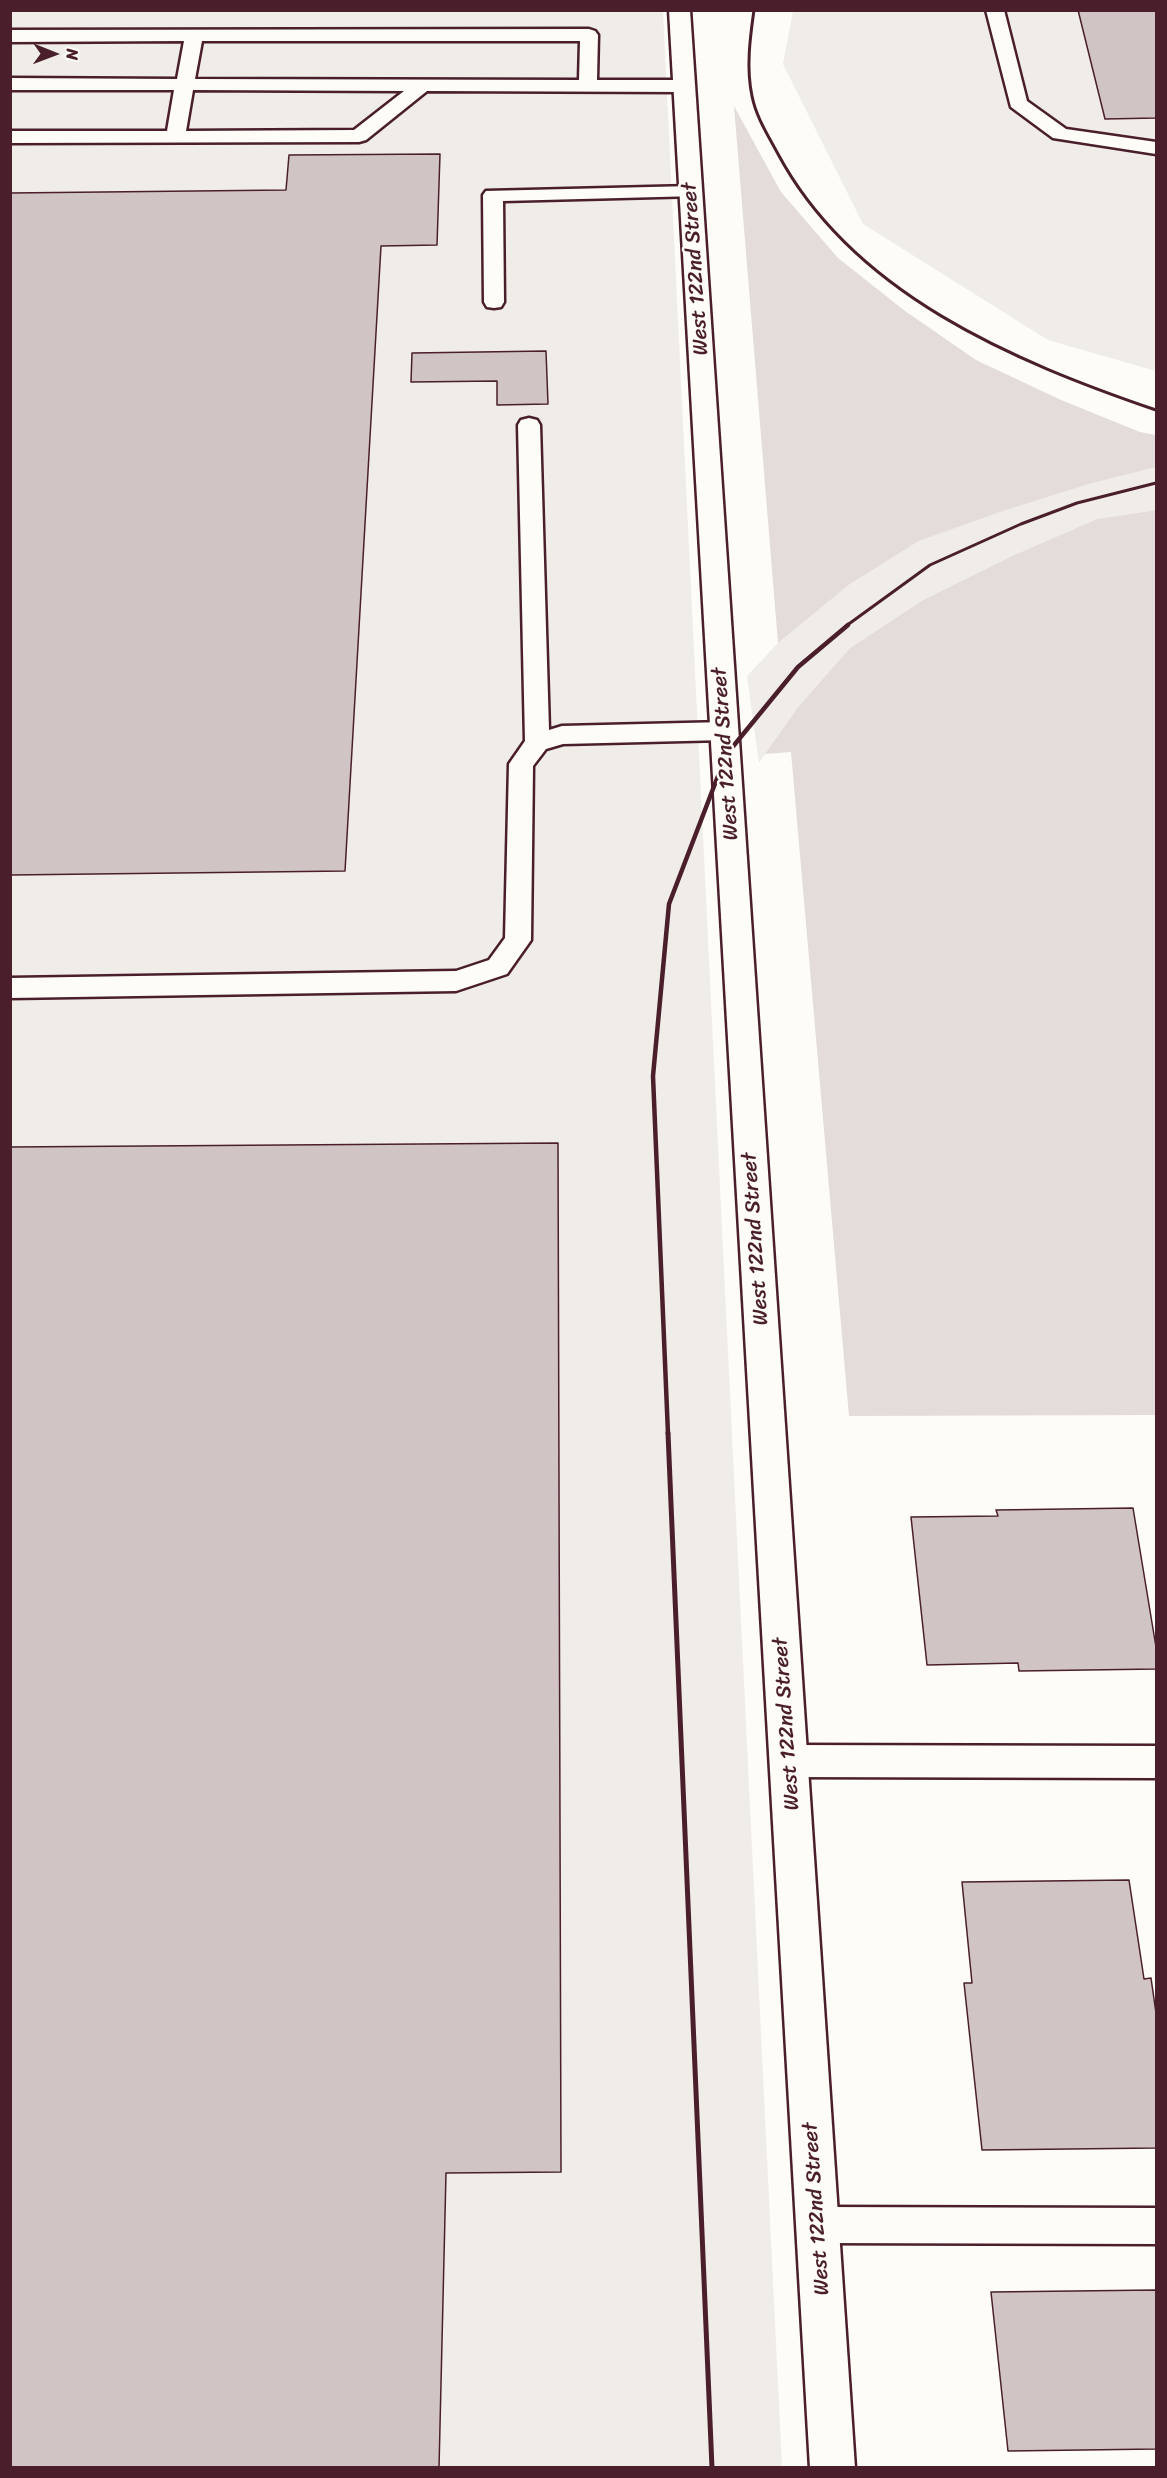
<!DOCTYPE html>
<html>
<head>
<meta charset="utf-8">
<style>
	body { margin:0 }
	#map { position:relative; width:1167px; height:2478px; overflow:hidden; background:#fdfcf7; font-family:Sriracha,sans-serif }
	canvas { display:block }
	.frame { position:absolute; inset:0; border:12px solid #4a1f2b; pointer-events:none }
	.north { position:absolute; left:24px; top:24px; width:60px; height:60px; -webkit-text-stroke:4px #fdfcf7; paint-order:stroke; rotate:91deg; font-size:16px; font-weight:700; line-height:24px; text-align:center; color:#4a1f2b }
	.north::after { content:''; display:block; margin:auto; width:21px; height:27px; background:#4a1f2b; clip-path:polygon(50% 0,100% 100%,50% 72%,0 100%) }
</style>
</head>
<body>
<div id="map">
<canvas width="1167" height="2478"></canvas>
<div class="frame"></div>
<div class="north">N</div>
</div>
<script>
const c = document.querySelector('canvas').getContext('2d');
c.lineJoin = 'round';
function paint(path, color) { c.fillStyle = color; c.fill(path, 'evenodd'); }
function stroke(path, color, width, dash) { c.strokeStyle = color; c.lineWidth = width; c.lineCap = dash ? 'butt' : 'round'; c.setLineDash(dash || []); c.stroke(path); }
function label(font, color, halo, rows, align = 'center') {
  c.font = font + ' Sriracha,sans-serif'; c.lineWidth = 5; c.setLineDash([]); c.textBaseline = 'middle'; c.strokeStyle = halo; c.fillStyle = color; for (const [text, x, y, turn = 0] of rows) {
    c.save(); c.translate(x, y); c.rotate((+turn || 0) * Math.PI / 180); c.textAlign = isNaN(turn) ? turn : align; if (halo) c.strokeText(text, 0, 0); c.fillText(text, 0, 0); c.restore();
  }
}
paint(new Path2D(`
	M11,11H663L782,2467L11,2468Z
	M793,11H1156V371L1048,340L863,224L783,64Z
	M1156,467V510L1097,519L1012,556L923,600L850,648L798,707L759,763L747,676L778,643L850,584L919,541L999,512L1089,484Z`), '#f0ece8');
paint(new Path2D(`
	M734,106L781,192L838,258L905,311L976,360L1061,400L1140,432L1156,435V467L1089,484L1000,512L919,541L850,584L778,643Z
	M1156,510V1415L849,1416L791,752L765,754L798,707L850,648L923,600L1012,556L1097,519Z`), '#e3dcda');
const building = new Path2D(`
	M1078,10H1156V118L1105,119Z
	M440,154L437,245L381,246L345,871L10,875V193L286,190L289,155Z
	M546,351L548,404L497,405V381L411,382L412,353Z
	M558,1143L561,2172L446,2173L439,2468H10V1147Z
	M1133,1508L1156,1647V1669L1019,1671L1018,1663L927,1665L911,1517L998,1516L996,1510Z
	M1129,1880L1144,1979L1151,1978L1156,2013V2148L982,2150L964,1983H972L962,1882Z
	M1156,2290V2449L1008,2451L991,2292Z`);
paint(building, '#d0c5c4');
stroke(building, '#4a1f2b', 1.5);
const service = new Path2D(`
	M986,10H1004L1027,101L1066,129L1156,142V154L1053,138L1011,107Z
	M589,29L595,31L598,35L597,80H684L691,82L693,86L691,90L684,92L427,91L366,140L359,142L10,143V131H167L174,90H10V78L177,79L184,41L10,42V30ZM202,41H580L579,80L195,79ZM193,90L404,91L354,130L186,131Z
	M691,186L698,188L701,192L698,196L503,201L504,302L501,307L494,308L487,307L484,302L483,195L486,191Z
	M529,418L537,420L540,425L549,730L562,726L725,722L734,725L737,731L734,737L725,740L563,744L546,749L533,766L531,940L507,974L456,991L10,998V978L456,971L489,960L505,938L509,764L525,741L518,425L521,420Z
	M789,1745L1156,1746V1778L789,1777L777,1773L773,1761L777,1749Z
	M819,2207L1156,2208V2244L819,2243L806,2238L801,2225L806,2212Z`);
const tertiary = new Path2D(`
	M669,10H690L855,2468H810Z`);
stroke(service, '#4a1f2b', 5);
stroke(tertiary, '#4a1f2b', 5);
paint(service, '#fdfcf7');
paint(tertiary, '#fdfcf7');
stroke(new Path2D(`
	M754,10C750,38 746,68 752,96C756,117 768,135 778,154C853,294 1013,361 1156,410
	M846,626L930,565L1021,524L1077,503L1156,483`), '#4a1f2b', 3);
stroke(new Path2D(`
	M668,1434L653,1076L669,904L726,755L798,667L848,625`), '#4a1f2b', 4.5);
stroke(new Path2D(`
	M668,1433L712,2468`), '#4a1f2b', 5);
label('21px', '#4a1f2b', '#fdfcf7', [
	["West 122nd Street",696,269,-94],
	["West 122nd Street",726,754,-94],
	["West 122nd Street",756,1239,-94],
	["West 122nd Street",787,1724,-94],
	["West 122nd Street",817,2209,-94]
]);
</script>
</body>
</html>
